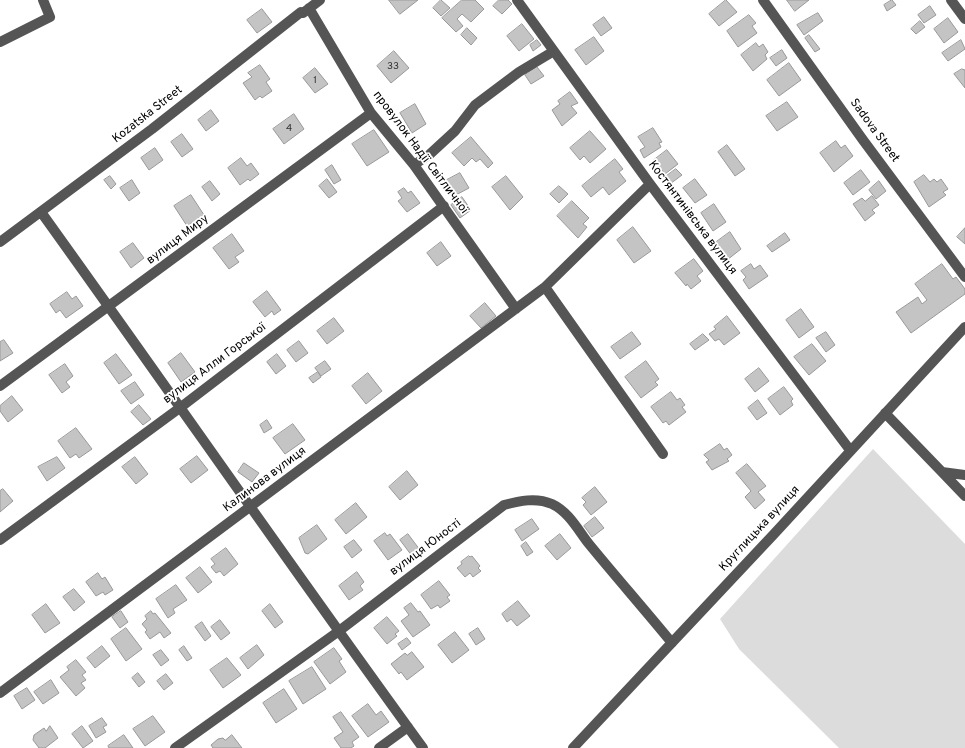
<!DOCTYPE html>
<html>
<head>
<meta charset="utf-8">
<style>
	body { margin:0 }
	canvas { display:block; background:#fff }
</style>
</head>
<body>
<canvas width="965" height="748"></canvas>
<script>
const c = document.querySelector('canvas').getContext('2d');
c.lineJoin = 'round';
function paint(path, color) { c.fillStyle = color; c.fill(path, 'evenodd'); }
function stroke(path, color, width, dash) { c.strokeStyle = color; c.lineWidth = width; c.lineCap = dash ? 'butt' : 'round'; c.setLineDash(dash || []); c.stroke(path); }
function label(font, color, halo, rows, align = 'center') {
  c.font = font + ' Overpass,sans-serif'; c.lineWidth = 3.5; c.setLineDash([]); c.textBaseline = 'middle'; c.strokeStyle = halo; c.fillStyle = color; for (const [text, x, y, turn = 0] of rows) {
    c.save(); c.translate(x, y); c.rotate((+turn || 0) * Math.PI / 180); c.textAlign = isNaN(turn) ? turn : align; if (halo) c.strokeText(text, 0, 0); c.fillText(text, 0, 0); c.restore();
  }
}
paint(new Path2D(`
	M873,449L965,544V748H839L739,649L720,619Z`), '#dcdcdc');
const building = new Path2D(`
	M389,0H418L400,14Z
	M441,0L450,8L441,16L433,8Z
	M462,0H475L484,9L471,22L462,14L457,19L463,26L456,32L442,18Z
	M499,0H508L512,4L502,14L493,6Z
	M726,0L737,12L719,26L709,14Z
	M787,0H809L795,11Z
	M892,0L896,5L887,11L884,5Z
	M930,6L936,15L924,23L918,15Z
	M262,9L272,22L257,33L247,20Z
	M818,13L823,21L804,35L797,25Z
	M749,15L756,23L752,26L757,33L738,47L727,31Z
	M604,17L612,28L601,36L593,25Z
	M948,18L958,32L944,43L934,29Z
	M920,21L925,27L916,34L911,29Z
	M522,24L534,39L519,51L507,36Z
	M467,28L477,38L471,45L461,35Z
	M809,35L820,49L815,52L805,38Z
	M594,37L604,51L586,65L575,50Z
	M537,40L541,45L533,51L530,45Z
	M961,40L965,49L948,61L942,53Z
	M756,43L759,47L763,44L768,52L765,55L767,59L753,71L741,55Z
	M782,50L787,58L776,66L770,58Z
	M394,51L409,68L391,83L377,66Z
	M789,63L801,80L779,96L767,80Z
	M260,65L270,79L266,82L272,91L262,98L260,96L255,100L243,83L252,77L248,73Z
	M537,67L544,76L531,84L525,75Z
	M315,68L328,84L315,93L303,78Z
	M962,69L965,70V88L954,74Z
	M570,92L578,103L571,106L577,113L562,126L552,110L560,104L558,101Z
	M787,102L798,117L777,131L766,116Z
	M415,104L426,124L412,133L400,113Z
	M211,110L219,121L206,131L198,120Z
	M294,114L304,129L284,144L273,129Z
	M653,128L662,142L659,143L661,147L644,158L640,150L645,147L638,137Z
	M374,130L389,152L367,166L352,144Z
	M590,131L606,149L590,163L584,156L580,160L570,148Z
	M182,134L193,149L182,157L171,142Z
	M471,137L493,163L488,168L480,159L476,162L472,158L464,166L452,153Z
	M836,141L841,148L845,145L853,156L834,172L820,153Z
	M727,145L745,169L735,176L718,152Z
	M155,148L163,160L149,170L141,158Z
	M667,150L678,164L665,174L654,160Z
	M241,158L247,166L251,163L259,174L250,181L248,179L240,185L228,168Z
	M615,159L623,169L619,172L626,181L609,195L603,187L591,197L582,186Z
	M332,165L341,180L334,184L325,170Z
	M676,169L682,175L670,184L664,178Z
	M861,170L870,182L853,195L844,183Z
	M460,173L469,188L454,196L445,181Z
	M924,175L930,182L934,179L937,182L941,179L948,189L943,192L946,195L929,207L914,182Z
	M110,176L116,184L111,189L104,180Z
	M506,176L523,197L510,210L492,187Z
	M327,179L337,192L329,198L319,186Z
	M695,179L707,195L695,203L683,188Z
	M132,180L140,193L129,201L120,188Z
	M210,181L220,194L212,201L202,187Z
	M879,181L886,191L876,199L869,190Z
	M559,186L568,194L559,203L550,194Z
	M404,188L408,193L411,191L420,203L407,212L398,201L402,198L398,192Z
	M191,195L204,215L187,226L174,206Z
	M872,196L879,205L872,210L875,213L865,221L853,204L862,198L865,201Z
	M462,197L471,210L460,218L451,205Z
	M572,201L589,218L583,224L587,227L578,238L557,216Z
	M714,204L726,222L713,231L701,213Z
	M633,227L651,251L634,263L617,240Z
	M965,228V244L957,237Z
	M730,232L741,249L727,260L715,243Z
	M785,233L790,240L772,252L767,246Z
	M232,234L244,251L235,257L239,262L229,269L213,248Z
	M441,242L451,256L437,266L427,253Z
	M133,243L144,258L131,268L120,252Z
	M694,259L703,271L697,276L701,281L691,289L687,284L686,286L675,273Z
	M751,264L754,269L760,265L768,276L749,289L743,280L746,277L741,271Z
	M942,264L953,279L956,277L965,289V294L911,333L896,312L918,297L922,304L927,300L915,284Z
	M267,291L281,310L274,315L272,311L265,317L253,302Z
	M67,292L72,299L76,296L83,306L66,318L60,310L56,313L50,304Z
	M485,303L496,316L481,328L470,316Z
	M801,309L814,327L799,338L786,320Z
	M727,316L740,333L724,345L719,339L715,341L709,334L716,329L714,327Z
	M334,318L344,331L327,344L317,331Z
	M632,332L641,344L620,359L611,347Z
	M826,332L835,345L826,352L816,338Z
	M703,334L709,340L695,350L690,344Z
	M4,340L13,353L0,361V342Z
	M299,341L308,353L296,362L287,350Z
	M812,344L826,361L809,375L794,357Z
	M181,353L195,372L181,382L168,363Z
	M116,354L132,375L119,384L104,363Z
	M277,354L286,366L276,374L267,362Z
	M325,361L331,369L321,376L315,368Z
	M646,361L659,379L655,382L658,385L641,398L625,377Z
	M65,364L73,376L66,382L70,387L62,393L49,375Z
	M759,368L769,381L755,392L745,379Z
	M318,372L321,377L313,383L309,378Z
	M368,373L382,391L366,404L352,386Z
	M135,382L144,395L131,404L121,391Z
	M784,387L793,399L791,401L793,405L780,415L768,399Z
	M671,392L677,400L680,398L685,405L682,407L686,412L669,425L666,421L663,423L651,407Z
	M12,396L23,410L8,422L0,411V406Z
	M758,400L767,413L757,420L748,408Z
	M139,405L151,419L143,425L131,412Z
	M267,420L272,428L264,433L260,425Z
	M293,424L305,440L285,454L273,438Z
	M76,428L92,449L79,458L76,454L70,458L58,441Z
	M720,444L724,450L727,448L732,455L727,459L729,461L712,470L706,462L709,460L704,455Z
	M197,456L208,470L191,483L180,469Z
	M57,457L65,468L47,481L38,467Z
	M135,457L148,474L136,484L122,467Z
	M244,463L259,473L252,482L238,472Z
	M747,464L766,486L758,492L765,500L755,509L745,497L751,491L736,473Z
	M407,471L418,485L400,500L389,487Z
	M595,487L607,502L591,515L583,505L586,502L582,498Z
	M3,489L13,501L0,512V491Z
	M356,503L367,517L346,534L335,520Z
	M595,517L604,528L592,537L584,526Z
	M532,519L539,529L522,541L515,530Z
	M317,525L327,539L308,554L305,553L299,538Z
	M385,533L387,536L390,534L402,550L388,560L374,541Z
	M408,534L423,554L415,560L400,540Z
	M560,534L571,548L557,560L545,546Z
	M354,540L362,550L352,558L344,547Z
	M526,542L533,552L527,556L521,546Z
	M226,548L238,564L224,576L220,571L216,573L211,567L215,564L211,559Z
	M469,556L470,557L472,556L480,566L478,568L481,571L473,577L470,573L465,577L457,568L462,564L461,562Z
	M200,567L212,582L198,593L186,578Z
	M357,572L364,582L360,586L363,590L349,600L339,586Z
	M98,573L102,579L105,577L113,590L105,595L103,592L96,596L86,582Z
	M439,581L450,595L447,597L450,601L440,608L438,605L431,609L421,595Z
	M176,585L187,600L173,609L175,613L168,618L156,599Z
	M74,589L85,602L74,611L63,597Z
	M518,601L530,616L517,626L511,619L507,622L502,614Z
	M411,603L418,612L420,611L430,625L413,637L401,621L409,615L404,608Z
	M46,604L60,623L45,633L32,615Z
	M270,604L283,622L275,628L262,611Z
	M121,611L128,622L120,628L112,617Z
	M151,611L153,614L155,613L171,633L164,638L160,632L150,639L145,632L147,630L142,624L147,619L145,616Z
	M387,617L399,631L395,634L397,636L387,644L374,628Z
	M220,620L230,633L221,640L211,627Z
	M202,622L211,636L205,641L195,627Z
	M126,628L142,649L126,661L111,639Z
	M478,628L485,639L476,645L469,634Z
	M455,632L469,650L452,663L438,645Z
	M407,638L411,643L402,650L398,644Z
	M257,645L264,655L248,669L240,658Z
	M102,646L110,656L95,668L87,658Z
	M184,646L192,658L187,661L179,650Z
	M334,648L342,659L339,661L346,672L330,684L314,662Z
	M161,650L169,660L161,666L153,655Z
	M412,652L424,667L407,680L401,672L399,674L391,664L405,653L407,655Z
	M227,658L241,675L223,688L210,670Z
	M76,660L86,672L82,675L86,680L81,683L85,688L76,696L60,677L69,670L67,667Z
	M312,667L326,689L303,704L289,681Z
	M138,673L145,682L139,687L132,678Z
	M166,674L173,683L164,690L157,681Z
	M51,680L59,693L43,704L34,692Z
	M27,688L35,700L22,709L14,696Z
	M284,689L297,709L276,723L263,703Z
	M368,704L376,715L381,711L389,722L368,737L352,716Z
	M341,712L359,737L352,742L354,746L351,748H341L334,738L343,732L333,717Z
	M153,716L165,732L145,746L133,729Z
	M102,718L107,725L103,727L106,732L96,738L89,726Z
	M50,726L58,738L45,748H39L33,740L34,735L44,728L46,731Z
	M82,726L93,741L83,748L72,734Z
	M124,735L133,748H109L108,746Z
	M232,735L242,748H213L211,745L218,739L223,738L225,740Z`);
paint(building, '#c4c4c4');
stroke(building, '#999', 1);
stroke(new Path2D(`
	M517,0L650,184L850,450
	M763,0L863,140L965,277
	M951,0L965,19
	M309,8L371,113L414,165L516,309
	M0,42L50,17L43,0
	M414,165L430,154L455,131L475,105L519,72L554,51
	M41,212C169,390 294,571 423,748
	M0,242L152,129L301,12L303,13L320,0
	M545,287L663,454
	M0,386L371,113
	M885,413L942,472L965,475
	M942,472L965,496
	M0,540L181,407L444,206
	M0,693L545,287L650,184
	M175,748L339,631L504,505C519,501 536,497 552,504C569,512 578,530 589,544C616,577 645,610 672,643
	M379,748L408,727
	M573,748L774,534L965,327`), '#555', 10);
label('10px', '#313131', null, [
	["33",393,67],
	["1",315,81],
	["4",289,129]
]);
label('12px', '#000', '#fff', [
	["Kozatska Street",148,115,-38],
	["Sadova Street",874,131,54],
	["провулок Надії Світличної",420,153,53],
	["Костянтинівська вулиця",692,218,53],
	["вулиця Миру",178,240,-37],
	["вулиця Алли Горської",215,364,-37],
	["Калинова вулиця",265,480,-37],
	["Круглицька вулиця",760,529,-47],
	["вулиця Юності",426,548,-37]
]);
</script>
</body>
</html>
